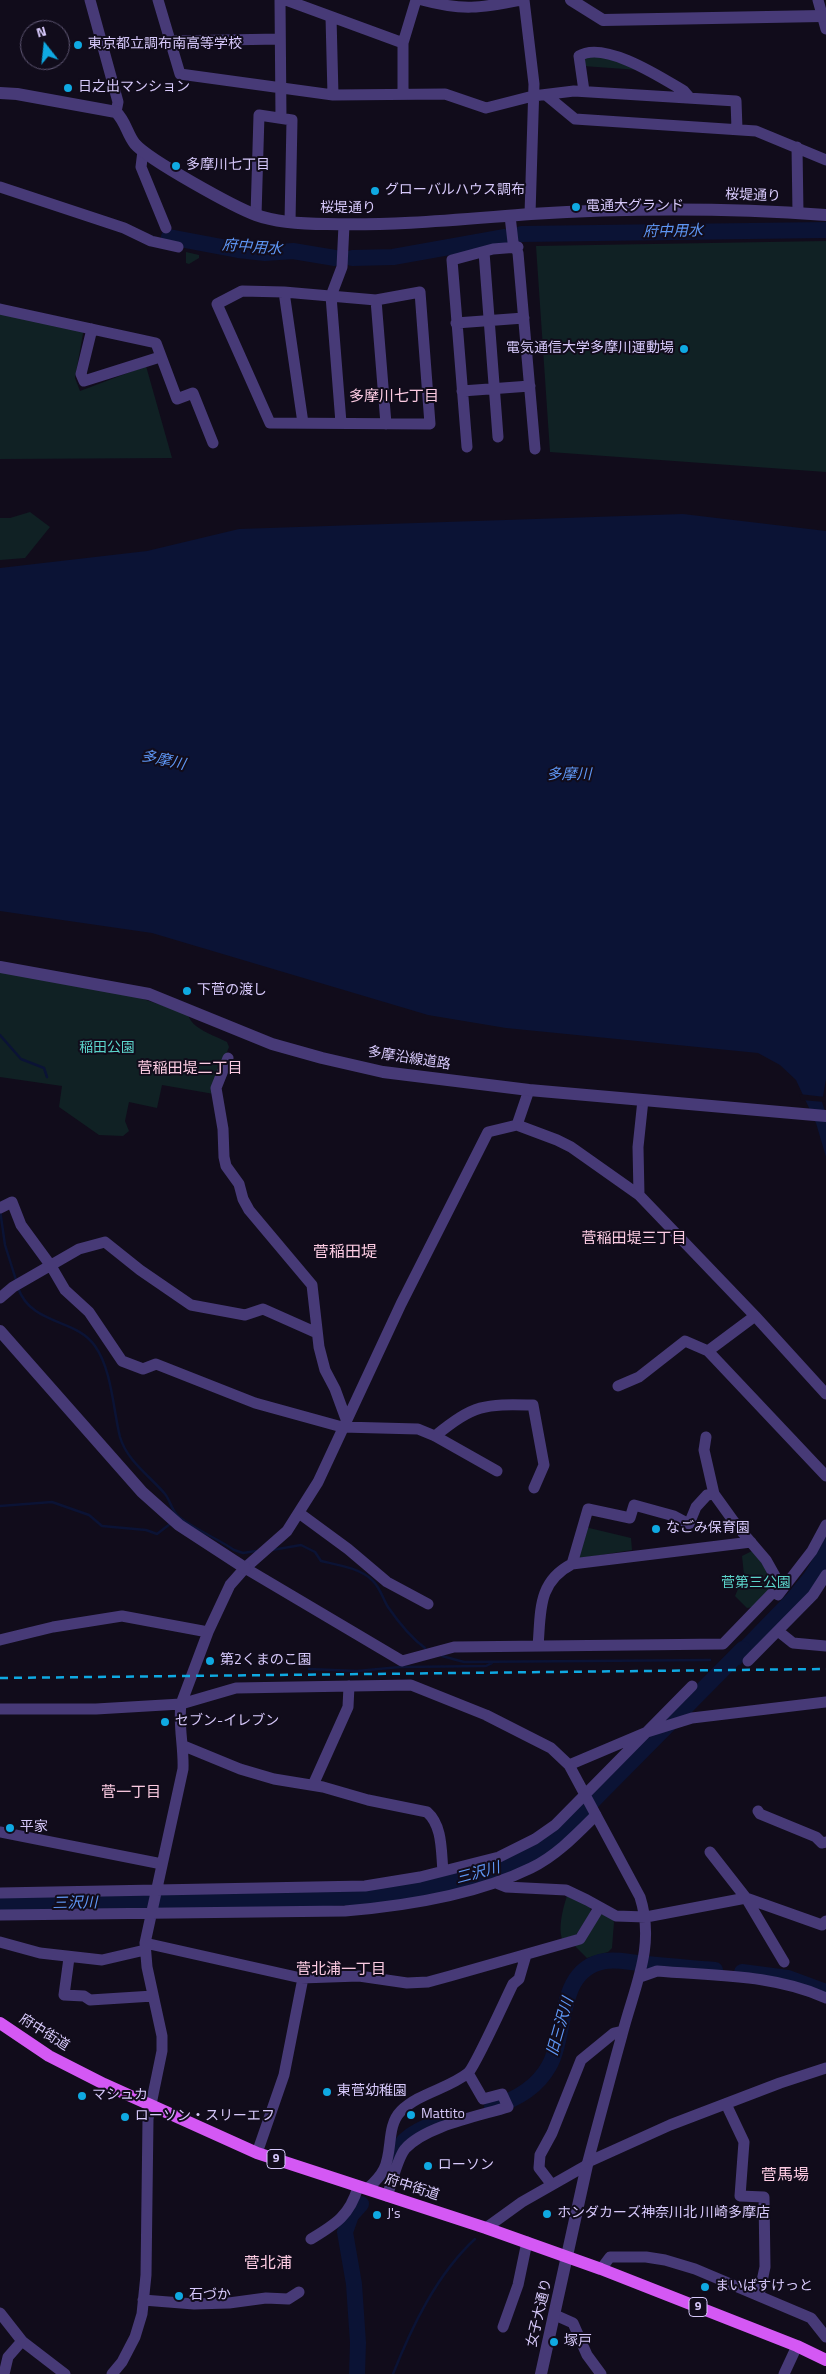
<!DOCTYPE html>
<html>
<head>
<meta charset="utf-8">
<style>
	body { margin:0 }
	#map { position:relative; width:826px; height:2374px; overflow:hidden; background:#110c1b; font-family:"Titillium Web",sans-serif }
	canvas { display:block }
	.north { position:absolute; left:20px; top:20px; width:50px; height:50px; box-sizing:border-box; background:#110c1b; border:1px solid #605875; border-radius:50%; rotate:344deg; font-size:14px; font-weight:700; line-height:20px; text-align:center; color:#d7c9fb }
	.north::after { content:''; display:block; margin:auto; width:18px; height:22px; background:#0fa9e2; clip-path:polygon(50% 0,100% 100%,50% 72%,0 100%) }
</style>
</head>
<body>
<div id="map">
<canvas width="826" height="2374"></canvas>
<div class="north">N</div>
</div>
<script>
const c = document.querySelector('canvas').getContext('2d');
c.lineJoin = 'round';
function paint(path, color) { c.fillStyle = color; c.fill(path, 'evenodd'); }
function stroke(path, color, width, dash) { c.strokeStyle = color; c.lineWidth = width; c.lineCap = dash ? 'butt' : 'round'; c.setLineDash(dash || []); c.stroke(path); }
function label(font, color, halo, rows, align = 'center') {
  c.font = font + ' "Titillium Web","Noto Sans JP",sans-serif'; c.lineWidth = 4; c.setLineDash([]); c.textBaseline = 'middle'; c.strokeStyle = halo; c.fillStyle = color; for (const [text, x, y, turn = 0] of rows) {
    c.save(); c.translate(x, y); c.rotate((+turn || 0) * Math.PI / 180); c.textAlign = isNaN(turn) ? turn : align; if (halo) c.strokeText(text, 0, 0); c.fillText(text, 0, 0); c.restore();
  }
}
paint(new Path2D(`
	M596,56L630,64L639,70L583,66L585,57Z
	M826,241V472L550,452L536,246Z
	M186,252L199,255V258L189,264L186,263Z
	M0,313L84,328L75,378L80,391L146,366L172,458L0,459Z
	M30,512L50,527L25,558L0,560V518H10Z
	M0,972L134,996L188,1014C191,1029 214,1035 227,1042L229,1047L213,1088L214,1094L162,1085L157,1108L129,1102L125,1121L129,1131L123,1136L99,1135L59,1107L62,1086L0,1077Z
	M585,1527L631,1538L632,1550L576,1559Z
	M752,1551C762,1562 770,1573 772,1589L753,1607L747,1608L735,1596L744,1575L742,1556Z
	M567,1896L590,1906L591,1912L576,1935L562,1939C558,1927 563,1908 567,1896Z
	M603,1914L611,1917L614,1922L612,1948L608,1952L587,1958L573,1944L599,1915Z`), '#102124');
paint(new Path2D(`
	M683,514L826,531V1079L822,1102L826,1114V1157L816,1123L796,1080L780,1065L758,1053L506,1028L428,1015L152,933L0,911V568L147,551L239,529Z
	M826,1536V1569L809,1593L740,1665L720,1663L787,1594L805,1572Z`), '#0b1335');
paint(new Path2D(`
	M799,1094L825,1097V1102L801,1100Z`), '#110c1b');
stroke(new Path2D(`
	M0,1035L21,1059L44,1068L47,1077
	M0,1210L5,1245L16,1280
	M18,1288C32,1326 76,1318 95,1346C112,1370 113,1409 120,1437C127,1461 150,1476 165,1494C170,1500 172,1511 178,1516C193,1529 217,1538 234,1550L243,1553L256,1551
	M0,1506L52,1502L89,1515L102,1526L146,1530L157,1534L170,1524
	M272,1550L301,1545L315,1552L321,1561C338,1565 360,1568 372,1580C380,1587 383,1599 388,1607C399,1623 410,1637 425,1648
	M442,1656L464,1662L710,1660
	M309,1669L357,1671L400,1667L486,1666L492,1663
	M393,2374C412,2326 437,2274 475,2239`), '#0b1335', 2.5);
stroke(new Path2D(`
	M521,234L826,230
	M169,237L238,250L265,253L293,251L335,258
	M352,258L393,257L505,237
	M0,1906L373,1897C434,1887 498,1877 551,1843L743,1649
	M742,1972L788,1978L826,1992
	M492,2107C515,2100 537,2088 549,2066C568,2033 556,1969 605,1961C616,1959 628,1962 639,1963C664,1966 690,1968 715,1970
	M389,2175C391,2168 393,2159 396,2152C407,2130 435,2124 456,2117
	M357,2374L358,2343L354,2284L345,2232L351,2215L361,2204`), '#0b1335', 16);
stroke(new Path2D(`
	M90,0L118,102L116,112
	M158,0L180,74L333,95L445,94L486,108L533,96L574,91L736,101L737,129
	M280,0L281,118
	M286,0L403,43
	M422,0C462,11 481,8 521,0
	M524,0L534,84L530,214
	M818,0L826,29
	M331,17L333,95
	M169,41L279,39
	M584,91L579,56C604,40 662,78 684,91L690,98
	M403,93V43L416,0
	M546,95L575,119L756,131L826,160
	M797,147L798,213
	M143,151L141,167L166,228
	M0,187L124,228L151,241L178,247
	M256,215L259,115L292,120L290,222
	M510,216L513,242L518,253L535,449
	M484,252L498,437
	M242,291L284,292L376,300L420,292L430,424L270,423L217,304Z
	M284,292L303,423
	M376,300L386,424
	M0,309L156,343L177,399L193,393L213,443
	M456,323L524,318
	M92,329L81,374L84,381L160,357
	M462,391L530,386
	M341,423L331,296L342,267L344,225
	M467,447L452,260L493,249L518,247
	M228,1058L216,1088L223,1129L224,1157L226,1166L239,1184L243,1199L249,1210L312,1285L319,1347L325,1370L335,1389L346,1419
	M643,1100L638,1147L639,1195L755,1316L826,1394
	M517,1125L529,1090
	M0,1208L12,1202L21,1225L51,1266L65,1290L89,1312L122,1361L143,1369L156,1364L255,1403L342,1427L418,1429L435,1436L497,1471
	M0,1298L13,1287L79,1249L105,1242L140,1270L191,1305L245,1315L263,1309L317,1333
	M708,1351L755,1316
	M618,1386L639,1377L685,1341L708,1351L826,1476
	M435,1436C475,1404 483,1404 533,1405L544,1465L534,1488
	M299,1513L348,1549L387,1582L428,1604
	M572,1564L588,1509L630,1518L634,1505L674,1516L689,1524L696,1507L707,1495L714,1494
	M245,1568L402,1661L454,1647L723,1644L780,1585L766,1560L737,1526L714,1494L704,1450L706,1437
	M778,1595L812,1551L826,1525
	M778,1631L793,1643L826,1646
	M0,1640L53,1627L122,1616L208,1632
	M538,1646C541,1612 537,1582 572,1564L751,1542
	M748,1661L813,1595L826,1575
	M0,1709H96L181,1704L236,1688L411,1685L486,1715L551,1748L569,1765L640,1897C656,1947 634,1987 622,2035C610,2078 599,2121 587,2165L522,2202L486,2228
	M184,1746L240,1769L274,1779L323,1787L368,1800L427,1812C443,1826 441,1852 443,1871
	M569,1765L647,1732L692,1718L826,1702
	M313,1785L348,1707L349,1686
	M758,1811L760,1814L816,1837L822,1843L826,1842
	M0,1832L162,1864
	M710,1852L746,1898L784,1962
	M496,1883L506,1887L566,1890L587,1900L616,1916L646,1917L746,1898L822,1925L826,1921
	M0,1893L365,1886L420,1877L499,1857L535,1839L555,1825L692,1686
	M0,1915L345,1911C404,1906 478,1894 531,1868C556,1856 576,1835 596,1815
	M0,1942L40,1953L102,1960L145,1950
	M145,1943L301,1978L359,1976L407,1983L428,1982L450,1976L580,1939L599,1908
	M69,1958L64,1995L84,1996L90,2000L153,1996
	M640,1977L657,1971C713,1976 774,1974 826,1998
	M726,2104L744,2142L740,2196L764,2197L765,2267L759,2295
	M257,2153L284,2075L303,1978
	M588,2162L670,2125L780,2083L826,2068
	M552,2185L539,2168L540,2155L552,2133L581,2060L614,2033L623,2031
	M367,2189C374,2183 380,2177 384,2169C393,2151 386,2126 401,2111C419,2093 448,2089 468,2073C475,2067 506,1998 513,1984L519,1979L526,1955
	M387,2196C392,2183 397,2159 405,2149C425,2126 479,2116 508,2107L502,2094L483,2099L468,2073
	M311,2239C336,2224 350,2215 358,2187
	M601,2269L610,2257H646L665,2260L695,2269L811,2318L826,2337
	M143,2300L194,2304L229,2303L266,2298L288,2299L299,2292
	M0,2313L22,2341L65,2374
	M555,2315L573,2323L587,2355L601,2374
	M503,2327L518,2285L527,2242
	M4,2374L8,2357L22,2341
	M112,2374L122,2362L135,2337L142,2314L146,2275L148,2119L162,2051V2036L147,1967L145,1943L183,1769C184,1747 178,1725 181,1704L208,1632L230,1585L245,1568L287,1531L318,1482L401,1304L488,1132L517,1125L557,1140L571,1147L639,1195
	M784,2374L797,2346`), '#473a77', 11);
stroke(new Path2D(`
	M571,0L603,20L822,16
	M0,93L17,94L116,112C126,122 127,134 135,144C149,160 234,207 256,215C278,223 303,224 327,224C395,226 463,219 531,214C629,208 728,208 826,215
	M0,967L149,994L272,1044L322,1058L383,1072L529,1090L826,1116
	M0,1331L142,1492L179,1525L245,1568
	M541,2374L587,2165`), '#473a77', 12);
stroke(new Path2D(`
	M0,2023L49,2056L104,2084L257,2153L486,2228L601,2269L797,2346L826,2360`), '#d458f4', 12);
stroke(new Path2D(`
	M0,1678L826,1669`), '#0fa9e2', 2.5, [8, 6]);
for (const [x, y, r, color] of [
	[78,45,5,"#0fa9e2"],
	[68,88,5,"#0fa9e2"],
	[176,166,5,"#0fa9e2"],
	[375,191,5,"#0fa9e2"],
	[576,207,5,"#0fa9e2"],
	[684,349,5,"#0fa9e2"],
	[187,991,5,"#0fa9e2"],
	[656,1529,5,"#0fa9e2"],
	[210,1661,5,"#0fa9e2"],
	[165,1722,5,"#0fa9e2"],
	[10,1828,5,"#0fa9e2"],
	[327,2092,5,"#0fa9e2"],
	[82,2096,5,"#0fa9e2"],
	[411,2115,5,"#0fa9e2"],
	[125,2117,5,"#0fa9e2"],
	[428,2166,5,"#0fa9e2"],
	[547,2214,5,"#0fa9e2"],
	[377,2215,5,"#0fa9e2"],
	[705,2287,5,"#0fa9e2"],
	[179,2296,5,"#0fa9e2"],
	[554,2342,5,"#0fa9e2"]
]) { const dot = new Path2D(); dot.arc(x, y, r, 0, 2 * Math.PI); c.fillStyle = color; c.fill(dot); stroke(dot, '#110c1b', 2); }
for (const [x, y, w] of [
	[276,2159,18],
	[698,2307,18]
]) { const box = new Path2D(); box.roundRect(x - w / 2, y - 9.5, w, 19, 4); c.fillStyle = '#110c1b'; c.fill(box); stroke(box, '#d7c9fb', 1); }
label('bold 12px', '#d7c9fb', null, [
	["9",276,2159],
	["9",698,2307]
]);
label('14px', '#d7c9fb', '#110c1b', [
	["東京都立調布南高等学校",88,45],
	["日之出マンション",78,88],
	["多摩川七丁目",186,166],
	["グローバルハウス調布",385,191],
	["電通大グランド",586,207],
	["電気通信大学多摩川運動場",674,349,"right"],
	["下菅の渡し",197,991],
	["なごみ保育園",666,1529],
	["第2くまのこ園",220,1661],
	["セブン-イレブン",175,1722],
	["平家",20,1828],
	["東菅幼稚園",337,2092],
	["マシュカ",92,2096],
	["Mattito",421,2115],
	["ローソン・スリーエフ",135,2117],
	["ローソン",438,2166],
	["ホンダカーズ神奈川北 川崎多摩店",557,2214],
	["J's",387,2215],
	["まいばすけっと",715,2287],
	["石づか",189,2296],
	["塚戸",564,2342]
], 'left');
label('14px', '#d7c9fb', '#110c1b', [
	["桜堤通り",753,196,2],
	["桜堤通り",348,209],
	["多摩沿線道路",409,1059,9],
	["府中街道",44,2033,32],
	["府中街道",412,2188,18],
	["女子大通り",540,2313,-77]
]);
label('14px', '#5cd5cb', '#110c1b', [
	["稲田公園",107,1049],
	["菅第三公園",756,1584]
]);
label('italic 15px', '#5e96f4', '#110c1b', [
	["府中用水",673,232,-1],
	["府中用水",252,248,4],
	["多摩川",163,761,12],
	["多摩川",569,775],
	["三沢川",478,1874,-15],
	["三沢川",75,1904,-1],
	["旧三沢川",561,2027,-74]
]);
label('15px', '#fccbe2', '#110c1b', [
	["多摩川七丁目",394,397],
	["菅稲田堤二丁目",190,1069],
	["菅稲田堤三丁目",634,1239],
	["菅一丁目",131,1793],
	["菅北浦一丁目",341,1970]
]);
label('16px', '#fccbe2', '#110c1b', [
	["菅稲田堤",345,1253],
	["菅馬場",785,2176],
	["菅北浦",268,2264]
]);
</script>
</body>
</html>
